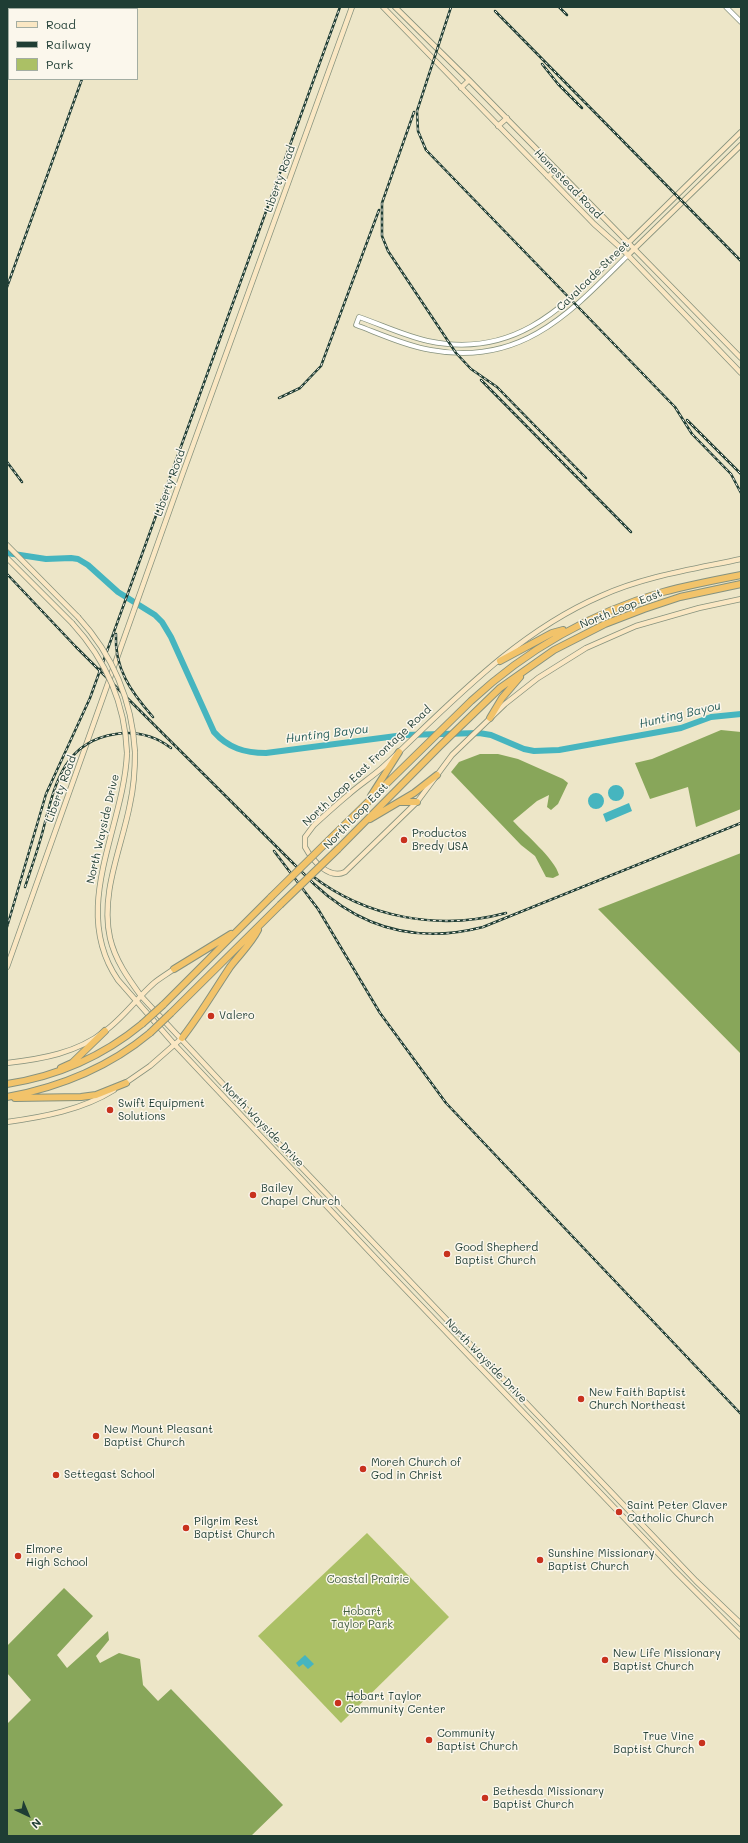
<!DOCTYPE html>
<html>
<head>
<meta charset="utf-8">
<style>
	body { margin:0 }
	#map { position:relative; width:748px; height:1843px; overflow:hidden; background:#ede6c8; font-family:Mali,sans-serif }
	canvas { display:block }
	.frame { position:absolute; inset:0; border:8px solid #1f3d34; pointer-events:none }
	.legend { position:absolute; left:8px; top:8px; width:130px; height:72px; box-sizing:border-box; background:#fbf7ec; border:1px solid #a3ada2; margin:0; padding:5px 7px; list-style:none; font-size:12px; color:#1f3d34 }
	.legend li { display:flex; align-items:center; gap:8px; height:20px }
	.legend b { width:20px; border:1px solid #a3ada2 }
	.north { position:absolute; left:8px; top:1795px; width:40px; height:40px; -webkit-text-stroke:3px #fbf7ec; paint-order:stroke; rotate:136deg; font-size:11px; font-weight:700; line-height:16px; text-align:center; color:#1f3d34 }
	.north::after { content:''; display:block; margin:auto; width:14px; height:18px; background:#1f3d34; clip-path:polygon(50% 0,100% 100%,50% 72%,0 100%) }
</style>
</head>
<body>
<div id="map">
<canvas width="748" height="1843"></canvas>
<div class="frame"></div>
<ul class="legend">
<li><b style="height:5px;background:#fae7c3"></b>Road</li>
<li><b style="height:5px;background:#1f3d34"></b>Railway</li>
<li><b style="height:11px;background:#abc065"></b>Park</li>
</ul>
<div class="north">N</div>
</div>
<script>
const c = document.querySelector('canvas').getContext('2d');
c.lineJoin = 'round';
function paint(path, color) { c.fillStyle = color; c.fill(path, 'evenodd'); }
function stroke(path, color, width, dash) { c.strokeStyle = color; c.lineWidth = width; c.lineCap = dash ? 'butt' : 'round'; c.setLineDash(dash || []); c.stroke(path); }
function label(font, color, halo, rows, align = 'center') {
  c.font = font + ' Mali,sans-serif'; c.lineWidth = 3; c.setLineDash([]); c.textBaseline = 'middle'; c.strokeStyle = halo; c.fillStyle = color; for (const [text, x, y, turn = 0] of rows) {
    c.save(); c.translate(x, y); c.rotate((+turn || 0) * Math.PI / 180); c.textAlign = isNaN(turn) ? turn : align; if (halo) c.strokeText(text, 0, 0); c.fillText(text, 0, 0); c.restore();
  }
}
paint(new Path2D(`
	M367,1533L449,1617L341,1723L258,1636Z`), '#abc065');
paint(new Path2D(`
	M721,730L741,732V809L696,827L688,787L650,799L635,763L652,759Z
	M480,754H498L518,759L563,779L568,783L558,804L551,810L547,807L549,795L537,801L513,821C525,834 555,859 559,875L553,878L546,877L535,856L521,845L451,772L459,762Z
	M741,853V1054L598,909Z
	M64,1588L93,1616L57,1655L67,1668L108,1631L109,1640L96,1656L100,1663L119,1653L140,1659L143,1685L158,1701L171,1689L283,1805L251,1836H7V1724L31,1700L7,1673V1646Z`), '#88a65a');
paint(new Path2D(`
	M608 793a8 8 0 1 1 16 0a8 8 0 1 1-16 0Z
	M588 801a8 8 0 1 1 16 0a8 8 0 1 1-16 0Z
	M629,803L632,811L606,822L603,814Z
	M305,1655L314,1664L308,1669L303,1664L299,1667L296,1663Z`), '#46b5bf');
stroke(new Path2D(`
	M7,553L46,559L71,558L78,559L88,565L118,592L155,615L162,622L171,637L214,732C228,748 245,753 266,753L404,735L479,733L491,735L524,749L534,751L559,750L681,728L711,717L741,714`), '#46b5bf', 6);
const tertiary = new Path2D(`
	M726,7L741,22
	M622,249C565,305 517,360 428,341C405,336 382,325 359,317L356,325C380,334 406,346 431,350C521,367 570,313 628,255`);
const secondary = new Path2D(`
	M383,7L594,224L622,249L741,373
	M395,7L469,80L741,358
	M461,88L469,80
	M498,126L507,118
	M548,177L556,169
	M622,249L741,132
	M628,255L741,145
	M7,545L78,617
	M7,558L72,623
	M741,559C694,569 645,576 601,596C515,633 450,704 383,767C372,777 359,785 348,795C336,805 325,815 314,825L305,837V847C312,860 329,880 345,872L417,802L452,755L505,704L538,678L586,648L636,626L699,608L741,599
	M135,752C135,770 134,786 130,804C122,847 100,893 110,938C115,960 128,978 141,996L262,1126L696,1581L741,1624
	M127,753C124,828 69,909 118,980L175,1045L383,1266L676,1572L741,1637
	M7,967L180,481L352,7
	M7,1063C42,1059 77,1053 105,1031C123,1018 137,998 154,983C160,978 167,974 174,969
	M124,1084L150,1066L182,1038
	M7,1122C43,1117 82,1110 114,1090`);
const motorway = new Path2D(`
	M500,661L552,633L563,630
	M490,718L502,698L520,677
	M371,796L399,752
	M401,802H417
	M370,819L414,793L437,775
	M329,840L471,701C526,650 591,613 663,592C689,585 715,580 741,575
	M338,849L440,746L500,688L554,650L605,624L644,609L680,597L741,584
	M174,969L231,934
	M163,1005L271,897
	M171,1013L280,905
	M182,1038C200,1015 214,991 230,967C239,955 251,944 258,930
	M61,1068L72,1063L105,1031
	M7,1084C59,1076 102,1057 142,1024
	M7,1097C61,1087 108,1068 150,1033
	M15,1098L81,1097L96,1095L126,1083`);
stroke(tertiary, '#86927e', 5.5);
stroke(secondary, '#86927e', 6);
stroke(motorway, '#86927e', 8);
stroke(tertiary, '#fff', 4);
stroke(secondary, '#fae7c3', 4.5);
stroke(motorway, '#f2c36a', 6);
const rail = new Path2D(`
	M451,7L417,111L418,131L426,150L675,407L692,434L731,474L741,493
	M559,7L567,15
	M108,9V7
	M495,11L741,261
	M542,64L558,84L582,108
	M414,112L382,203V236L388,251L456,353L471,369L497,387L586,478
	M7,287L82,79
	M481,380L631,532
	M279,398L300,388L321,366L379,210
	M687,420L741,474
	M7,462L22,482
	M7,574L76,647L314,884C362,929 418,944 483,927L741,823
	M116,634C114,668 131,692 153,717
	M274,851L318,909L380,1013L446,1103L741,1414
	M311,875C366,918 439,931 506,913
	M25,887C31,869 37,852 42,834C54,789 61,742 116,734C136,731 155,736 171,748
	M7,927L46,794L90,698L340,7`);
stroke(rail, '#1f3d34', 2.5);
stroke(rail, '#fbf7ec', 1, [3]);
const secondaryBridge = new Path2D(`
	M78,617C113,655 132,701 135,752
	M72,623C106,660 125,703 127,753`);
const motorwayBridge = new Path2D(`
	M271,897L329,840
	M280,905L338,849
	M142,1024L163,1005
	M150,1033L171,1013`);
stroke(secondaryBridge, '#86927e', 6, []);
stroke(motorwayBridge, '#86927e', 8, []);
stroke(secondaryBridge, '#fae7c3', 4.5);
stroke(motorwayBridge, '#f2c36a', 6);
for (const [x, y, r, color] of [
	[404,840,4,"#c8321e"],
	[211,1016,4,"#c8321e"],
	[110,1110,4,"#c8321e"],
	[253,1195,4,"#c8321e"],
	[447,1254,4,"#c8321e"],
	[581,1399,4,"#c8321e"],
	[96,1436,4,"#c8321e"],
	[363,1469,4,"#c8321e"],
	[56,1475,4,"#c8321e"],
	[619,1512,4,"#c8321e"],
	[186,1528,4,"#c8321e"],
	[18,1556,4,"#c8321e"],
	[540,1560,4,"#c8321e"],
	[605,1660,4,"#c8321e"],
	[338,1703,4,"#c8321e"],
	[429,1740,4,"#c8321e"],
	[702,1743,4,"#c8321e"],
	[485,1798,4,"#c8321e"]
]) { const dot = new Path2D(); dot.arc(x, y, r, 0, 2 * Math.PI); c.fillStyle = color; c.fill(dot); stroke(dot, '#fbf7ec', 1.5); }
label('11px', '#1f3d34', '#fbf7ec', [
	["Liberty Road",280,179,-70],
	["Homestead Road",568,184,46],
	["Cavalcade Street",593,276,-44],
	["Liberty Road",170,483,-70],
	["North Loop East",621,609,-22],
	["North Loop East Frontage Road",367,766,-43],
	["Liberty Road",61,789,-70],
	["North Loop East",356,816,-46],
	["North Wayside Drive",103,829,-77],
	["North Wayside Drive",263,1125,46],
	["North Wayside Drive",486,1361,46]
]);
label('11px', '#1f3d34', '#fbf7ec', [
	["Productos",412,834],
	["Bredy USA",412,847],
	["Valero",219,1016],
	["Swift Equipment",118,1104],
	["Solutions",118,1117],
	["Bailey",261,1189],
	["Chapel Church",261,1202],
	["Good Shepherd",455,1248],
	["Baptist Church",455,1261],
	["New Faith Baptist",589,1393],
	["Church Northeast",589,1406],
	["New Mount Pleasant",104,1430],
	["Baptist Church",104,1443],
	["Moreh Church of",371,1463],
	["God in Christ",371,1476],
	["Settegast School",64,1475],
	["Saint Peter Claver",627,1506],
	["Catholic Church",627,1519],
	["Pilgrim Rest",194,1522],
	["Baptist Church",194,1535],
	["Elmore",26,1550],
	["High School",26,1563],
	["Sunshine Missionary",548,1554],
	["Baptist Church",548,1567],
	["New Life Missionary",613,1654],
	["Baptist Church",613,1667],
	["Hobart Taylor",346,1697],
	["Community Center",346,1710],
	["Community",437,1734],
	["Baptist Church",437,1747],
	["True Vine",694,1737,"right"],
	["Baptist Church",694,1750,"right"],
	["Bethesda Missionary",493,1792],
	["Baptist Church",493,1805]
], 'left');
label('11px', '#425e40', '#fbf7ec', [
	["Coastal Prairie",368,1580],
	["Hobart",362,1612],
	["Taylor Park",362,1625]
]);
label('italic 12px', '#2b615e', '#fbf7ec', [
	["Hunting Bayou",680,715,-13],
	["Hunting Bayou",327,734,-7]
]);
</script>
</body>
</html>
